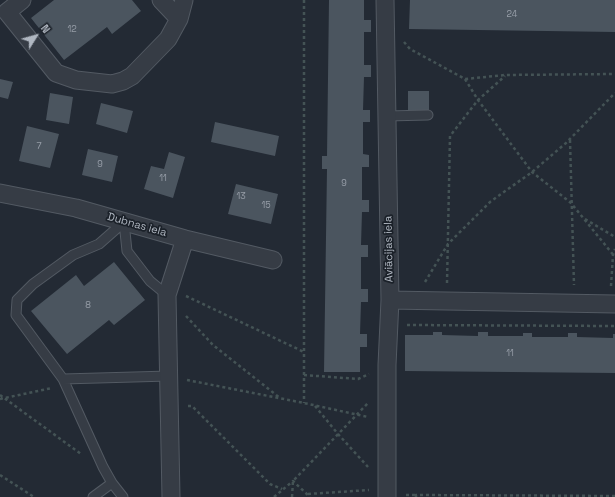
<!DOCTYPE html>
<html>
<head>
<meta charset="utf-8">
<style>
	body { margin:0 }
	#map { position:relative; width:615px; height:497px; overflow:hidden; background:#232a34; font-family:"Space Grotesk",sans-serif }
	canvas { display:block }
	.north { position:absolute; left:16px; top:16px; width:40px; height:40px; -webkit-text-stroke:3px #1b2129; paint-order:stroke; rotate:53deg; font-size:11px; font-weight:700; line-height:16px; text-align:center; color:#b0b7c1 }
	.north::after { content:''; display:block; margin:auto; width:14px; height:18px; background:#b0b7c1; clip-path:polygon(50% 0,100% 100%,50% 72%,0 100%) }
</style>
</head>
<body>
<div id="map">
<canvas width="615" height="497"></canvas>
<div class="north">N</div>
</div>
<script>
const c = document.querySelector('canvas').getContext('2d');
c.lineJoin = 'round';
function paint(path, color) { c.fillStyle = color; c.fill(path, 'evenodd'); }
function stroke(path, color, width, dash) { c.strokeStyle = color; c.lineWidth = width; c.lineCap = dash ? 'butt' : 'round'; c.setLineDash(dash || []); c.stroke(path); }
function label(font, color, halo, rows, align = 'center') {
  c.font = font + ' "Space Grotesk",sans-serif'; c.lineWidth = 3.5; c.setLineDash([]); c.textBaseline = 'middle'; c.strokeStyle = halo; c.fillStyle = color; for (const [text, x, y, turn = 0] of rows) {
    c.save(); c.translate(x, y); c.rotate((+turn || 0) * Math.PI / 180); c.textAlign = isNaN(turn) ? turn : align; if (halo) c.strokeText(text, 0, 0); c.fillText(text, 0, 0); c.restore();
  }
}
paint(new Path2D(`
	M54,0H132L141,11L112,34L107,27L64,60L31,18Z
	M329,0H364V20H371V32H364V65H371V77H364L363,110H370V122H363V154L369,155V167H362V200H369V212H362L361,245H368V257H361V289H368V302H361L360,334H367V347H360V372H324L327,169H322V156H327Z
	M410,0H615V32L409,29Z
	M0,79L13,82L8,99L0,97Z
	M408,91H429V111L408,110Z
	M50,93L73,97L69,124L46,120Z
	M101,103L133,111L127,133L96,124Z
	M215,122L279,136L275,156L211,142Z
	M27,126L59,134L50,168L19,161Z
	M88,149L118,156L112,182L82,175Z
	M169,152L185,157L173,198L144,189L151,166L164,169Z
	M236,184L278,194L271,224L228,214Z
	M114,262L145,300L114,325L109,320L67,354L31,311L76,275L84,286Z
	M433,332H442V335L478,336V332H488V336H523V333H532V337H568V333H577V337L613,338V334H615V373L405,371V335H433Z`), '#4b555f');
const service = new Path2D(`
	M387,116L428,115
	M124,222L127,251L150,281L167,295
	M63,379L169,376
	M93,497L112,483
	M123,497L112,483L103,467L63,379L16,315L17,300L33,284L73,255L99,244L124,222`);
const minor = new Path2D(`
	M22,0L7,12L56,73L76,80L112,84L123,81L132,76L168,39L179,19L184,0
	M161,0L179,19
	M385,0L390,300L387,365V497
	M0,193L76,208L185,239L273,260
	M390,300L615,304
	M171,497L167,295L185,239`);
stroke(service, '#535a63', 11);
stroke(minor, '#535a63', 19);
stroke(new Path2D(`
	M304,0V403
	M404,42L410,49L465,79L505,75L615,74
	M465,79L478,100L532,172L571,203L615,257
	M570,140L574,285
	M585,219L615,237
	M425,282L448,244L490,202L532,172L566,143L615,93
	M447,283L450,136L478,100L505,76
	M611,286L613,255L615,249
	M186,296L304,352
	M186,316L213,345L280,398
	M407,325L615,326
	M304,375L358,379L369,374
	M187,380L304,403L368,417
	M0,395L81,454
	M0,399L52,388
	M188,406H192L270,484L282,489
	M315,406L338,434L368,467
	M0,475L34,497
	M308,494L369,490
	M406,495H416
	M274,497L293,481L310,497
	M292,497L293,481L368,403
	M416,497V495L615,496`), '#445355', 2.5, [3, 3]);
stroke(service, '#363c45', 9);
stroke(minor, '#363c45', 17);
label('9px', '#979ea8', null, [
	["24",512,15],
	["12",72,30],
	["7",39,147],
	["9",100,165],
	["11",163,179],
	["9",344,184],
	["13",241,197],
	["15",266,206],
	["8",88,306],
	["11",510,354]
]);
label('11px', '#b0b7c1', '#1b2129', [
	["Dubnas iela",137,225,16],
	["Aviācijas iela",389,249,-91]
]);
</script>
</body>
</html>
